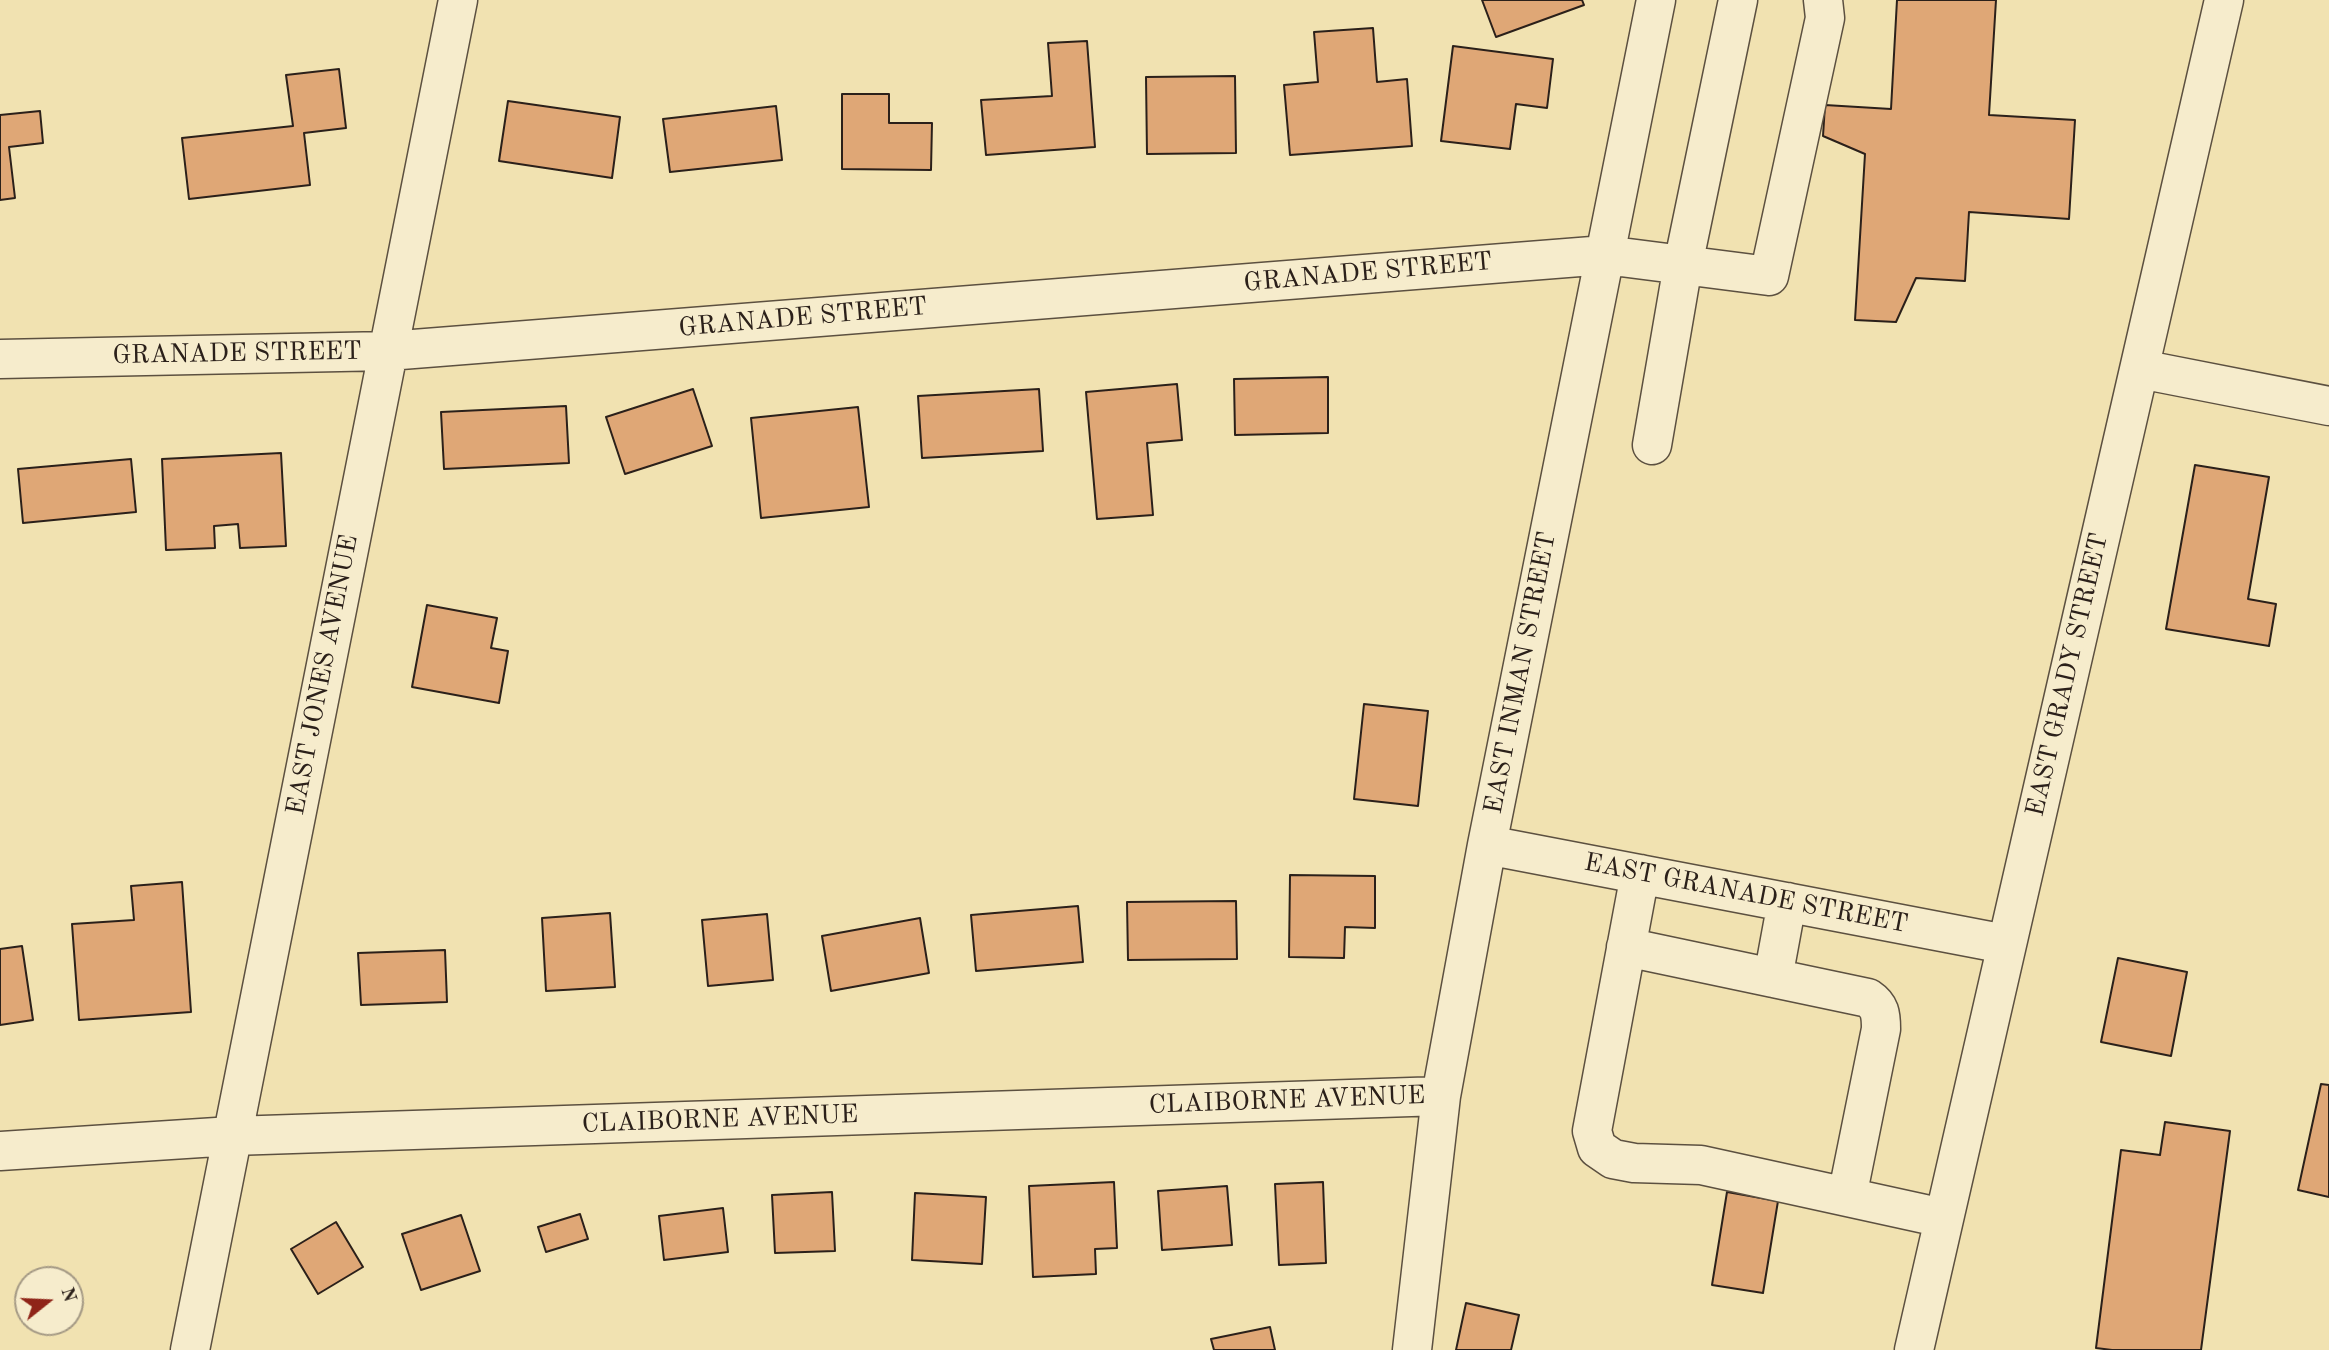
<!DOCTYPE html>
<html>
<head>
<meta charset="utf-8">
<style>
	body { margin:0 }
	#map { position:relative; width:2329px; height:1350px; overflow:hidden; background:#f1e2b1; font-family:"Old Standard TT",serif }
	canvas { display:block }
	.north { position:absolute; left:14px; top:1266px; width:70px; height:70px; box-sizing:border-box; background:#f6eccc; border:2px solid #a59a85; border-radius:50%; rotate:72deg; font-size:19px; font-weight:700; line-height:28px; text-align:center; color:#2b201a }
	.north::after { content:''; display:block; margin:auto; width:24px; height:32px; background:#8f2418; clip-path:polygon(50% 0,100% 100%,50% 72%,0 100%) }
</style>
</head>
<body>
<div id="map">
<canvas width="2329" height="1350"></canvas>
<div class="north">N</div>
</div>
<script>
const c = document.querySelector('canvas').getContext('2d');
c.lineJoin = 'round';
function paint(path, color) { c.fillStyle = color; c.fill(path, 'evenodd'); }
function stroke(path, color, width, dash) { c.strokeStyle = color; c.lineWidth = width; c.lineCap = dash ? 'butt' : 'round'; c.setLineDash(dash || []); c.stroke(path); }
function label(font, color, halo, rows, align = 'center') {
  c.font = font + ' "Old Standard TT",serif'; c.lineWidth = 7; c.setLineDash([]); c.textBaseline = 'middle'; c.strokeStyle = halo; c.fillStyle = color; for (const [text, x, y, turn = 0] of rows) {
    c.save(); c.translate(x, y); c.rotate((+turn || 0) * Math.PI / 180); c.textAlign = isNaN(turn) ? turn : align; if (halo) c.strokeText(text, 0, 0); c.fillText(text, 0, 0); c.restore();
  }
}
const building = new Path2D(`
	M1482,0H1582L1584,5L1496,37Z
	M1897,0H1996L1989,115L2075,120L2069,219L1969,212L1965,281L1916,278L1896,322L1855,320L1865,154L1823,136L1825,105L1891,109Z
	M1373,28L1377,82L1407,79L1412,146L1290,155L1284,85L1318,82L1314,32Z
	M1087,41L1095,147L986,155L981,100L1052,96L1048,43Z
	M1453,46L1553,59L1547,108L1516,104L1510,149L1441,141Z
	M339,69L346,128L304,133L310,185L189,199L182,138L293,126L286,75Z
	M1235,76L1236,153L1147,154L1146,77Z
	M842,94H889V123H932L931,170L842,169Z
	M508,101L620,117L612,178L499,161Z
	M776,106L782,160L670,172L663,119Z
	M40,111L43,143L9,147L15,198L0,200V115Z
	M1328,377V433L1235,435L1234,379Z
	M1177,384L1182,440L1147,443L1153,515L1097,519L1086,392Z
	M693,389L712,446L625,474L606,417Z
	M1039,389L1043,451L922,458L918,396Z
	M566,406L569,463L444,469L441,412Z
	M858,407L869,507L761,518L751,418Z
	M281,453L286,546L240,548L238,524L214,526L215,548L166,550L162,459Z
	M131,459L136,512L23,523L18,469Z
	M2195,465L2269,477L2248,599L2276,604L2269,646L2166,629Z
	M427,605L497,618L491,648L508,651L499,703L412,687Z
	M1364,704L1428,711L1418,806L1354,799Z
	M1290,875L1375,876V928L1345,927L1344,958L1289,957Z
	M182,882L191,1012L79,1020L72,924L134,920L131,886Z
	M1236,901L1237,959L1128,960L1127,902Z
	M1078,906L1083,962L976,971L971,915Z
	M610,913L615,987L546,991L542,918Z
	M767,914L773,980L708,986L702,920Z
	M920,918L929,973L831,991L822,936Z
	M22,946L33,1020L0,1025V949Z
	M445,950L447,1002L361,1005L358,953Z
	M2118,958L2187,972L2171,1056L2101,1042Z
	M2321,1084L2329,1085V1197L2298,1190Z
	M2165,1122L2230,1131L2201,1350H2112L2096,1348L2121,1150L2160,1155Z
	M1114,1182L1117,1248L1095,1249L1096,1274L1033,1277L1029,1186Z
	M1323,1182L1326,1263L1279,1265L1275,1184Z
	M1227,1186L1232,1245L1162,1250L1158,1191Z
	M832,1192L835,1251L775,1253L772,1195Z
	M1727,1192L1778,1201L1763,1293L1712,1285Z
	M915,1193L986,1197L982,1264L912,1260Z
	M723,1208L728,1252L664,1260L659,1216Z
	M580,1214L588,1239L546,1252L538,1227Z
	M461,1215L480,1271L421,1290L402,1234Z
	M336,1222L363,1267L318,1294L291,1249Z
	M1466,1303L1519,1315L1511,1350H1456Z
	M1270,1327L1275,1350H1214L1211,1339Z`);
paint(building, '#dfa776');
stroke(building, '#2b201a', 2);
const minor = new Path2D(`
	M0,359L388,351L1605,255L1769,276L1825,18L1823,0
	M2140,369L2329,406
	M1652,445L1683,265L1738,0
	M1487,845L2005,944
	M1640,874L1592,1131L1597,1148L1613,1159L1634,1163L1701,1165L1943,1218
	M1626,947L1773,978L1787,902
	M1773,978L1868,998C1880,1006 1881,1014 1881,1029L1847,1197
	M0,1151L232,1136L1441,1096
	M190,1350L458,0
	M1412,1350L1441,1096L1487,845L1656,0
	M1914,1350C2015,900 2122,450 2224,0`);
stroke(minor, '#5c5040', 41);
stroke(minor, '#f6eccc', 38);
label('26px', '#2b201a', '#f6eccc', [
	["GRANADE STREET",1368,273,-5],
	["GRANADE STREET",803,318,-5],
	["GRANADE STREET",237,354,-1],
	["EAST INMAN STREET",1521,673,-79],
	["EAST JONES AVENUE",323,675,-79],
	["EAST GRADY STREET",2068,675,-77],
	["EAST GRANADE STREET",1746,894,11],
	["CLAIBORNE AVENUE",1287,1101,-2],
	["CLAIBORNE AVENUE",720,1120,-2]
]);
</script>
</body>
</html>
